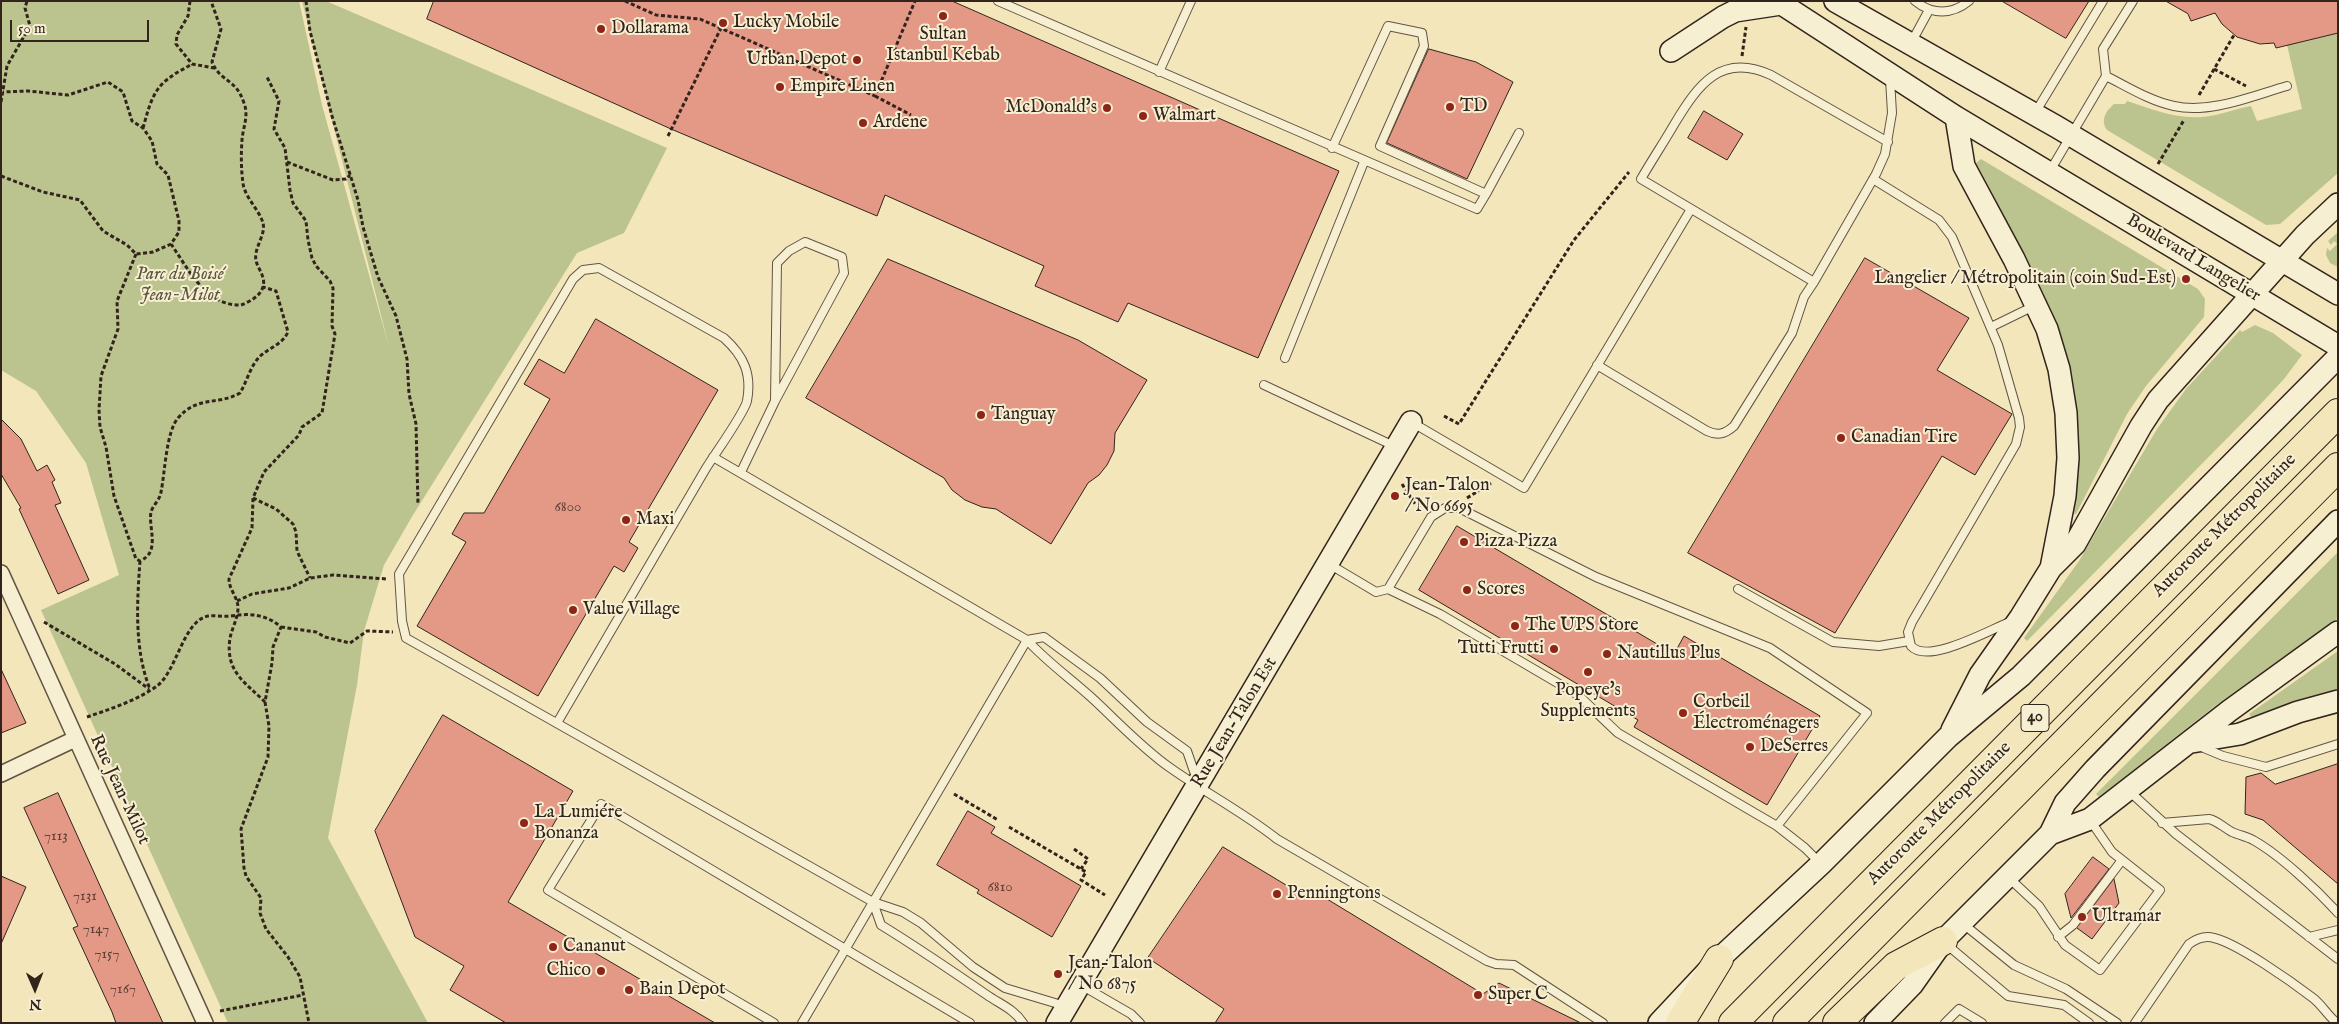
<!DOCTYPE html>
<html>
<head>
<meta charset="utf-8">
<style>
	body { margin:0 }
	#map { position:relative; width:2339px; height:1024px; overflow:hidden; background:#f3e6ba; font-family:"IM FELL English",serif }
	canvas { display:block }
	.frame { position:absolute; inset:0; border:2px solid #32241c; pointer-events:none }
	.north { position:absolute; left:10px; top:964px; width:50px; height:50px; -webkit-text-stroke:4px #f7efd2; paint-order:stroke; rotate:179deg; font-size:14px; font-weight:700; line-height:20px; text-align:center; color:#32241c }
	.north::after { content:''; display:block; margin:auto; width:18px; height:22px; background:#32241c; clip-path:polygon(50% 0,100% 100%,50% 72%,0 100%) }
	.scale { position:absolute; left:10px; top:20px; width:139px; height:22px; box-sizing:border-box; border:2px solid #32241c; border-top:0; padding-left:6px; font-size:15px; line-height:18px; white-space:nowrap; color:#32241c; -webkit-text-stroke:4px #f7efd2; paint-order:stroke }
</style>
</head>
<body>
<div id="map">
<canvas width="2339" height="1024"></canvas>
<div class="frame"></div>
<div class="north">N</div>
<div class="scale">50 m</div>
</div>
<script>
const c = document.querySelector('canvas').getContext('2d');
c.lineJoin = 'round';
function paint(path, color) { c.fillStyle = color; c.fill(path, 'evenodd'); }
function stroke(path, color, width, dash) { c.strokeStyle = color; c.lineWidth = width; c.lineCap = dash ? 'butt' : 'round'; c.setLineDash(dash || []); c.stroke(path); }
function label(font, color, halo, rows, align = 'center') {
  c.font = font + ' "IM FELL English",serif'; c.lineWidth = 4; c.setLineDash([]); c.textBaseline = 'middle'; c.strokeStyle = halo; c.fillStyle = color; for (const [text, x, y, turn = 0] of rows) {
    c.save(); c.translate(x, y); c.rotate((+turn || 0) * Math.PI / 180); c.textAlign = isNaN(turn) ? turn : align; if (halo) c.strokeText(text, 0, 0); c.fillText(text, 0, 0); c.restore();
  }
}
paint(new Path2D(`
	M1,1H299L322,105L389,347L302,1H326L667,148L624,233L577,253L413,515L384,565L364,631L357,685L328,838L428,1023H228L41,610L119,575L86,463L36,391L1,370Z
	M2338,33V173L2280,224L2266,225L2107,130C2100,120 2106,111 2114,104H2125L2127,101C2151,109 2175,119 2202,117C2219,116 2234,109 2251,106L2257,121L2302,109L2287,45Z
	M1981,159L2198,289L2205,299L2204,317L2146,386L2127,414L2076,514L2071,513C2075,484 2080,455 2078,426C2073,360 2051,312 2022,254C2007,223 1993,193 1976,163Z
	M2338,232V267L2330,263L2326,255L2327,248L2330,251L2337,244L2334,241L2331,245L2328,241Z
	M2255,325L2273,333L2302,355L2284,379L2256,409L2027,641L2024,638L2079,561L2157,429L2186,389L2240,330L2242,332Z
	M2338,552V618L2215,706L2099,797L2096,794Z
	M2338,651V690L2305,698L2252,718L2249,714Z`), '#bbc48f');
const building = new Path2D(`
	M434,1H952L1339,171L1258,358L1128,303L1118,322L1035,286L1044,266L885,195L877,216L671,129L427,19Z
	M2002,1H2089L2066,38Z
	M2166,1H2338V33L2276,48L2274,43L2260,44L2237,37L2222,24L2215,13L2191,21L2188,14Z
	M1429,49L1476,62L1513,82L1467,179L1387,143Z
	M1704,111L1743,134L1727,160L1688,138Z
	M1865,258L1969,318L1937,370L2012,414L1975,475L1942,456L1835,633L1688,553Z
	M888,259L1078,340L1147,380L1115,433L1114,451L1107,465L1099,475L1088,483L1051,544L996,509L982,507L965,500L952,490L944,478L806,398Z
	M596,319L718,390L629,542L638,548L624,572L614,566L538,696L417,626L466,542L452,534L464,513H484L550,399L524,384L539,359L564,373Z
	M1,419L21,439L37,471L47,465L55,480L52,482L61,503L55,505L89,580L58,594L19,509L21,508L1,474Z
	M1457,526L1674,654L1684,636L1820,716L1767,805L1634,727L1638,720L1419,590Z
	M1,669L26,723L1,733Z
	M443,715L573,791L508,902L715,1023H506L450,990L464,966L415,937L375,831Z
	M2338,764V884L2263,820L2245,814L2246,777L2261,773L2275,784Z
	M58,793L111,910L163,1023H116L112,1012L73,928L78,926L24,808Z
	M968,811L995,827L991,833L1081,886L1052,937L977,893L979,890L937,865Z
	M1223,847L1296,891L1327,899L1483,994L1499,983L1581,1023H1215L1224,1009L1148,958Z
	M2093,857L2109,869L2071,918L2065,894Z
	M1,876L26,887L1,944Z
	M2114,879L2119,903L2092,939L2077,928Z`);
paint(building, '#e49886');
stroke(building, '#32241c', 1);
const lane = new Path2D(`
	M998,1L1477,209L1486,194
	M1915,1C1932,15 1952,15 1969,1
	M1911,43L1929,10
	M1159,72L1191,1
	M2106,76L2103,49L2133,1
	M2035,113L2103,1
	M1888,142L1771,75C1721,52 1698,85 1675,123C1664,142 1652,160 1641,179L1814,282L1876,174L1885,154L1892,113L1890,79
	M1332,148L1388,26L1422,33L1424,46L1380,146L1486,194L1519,133
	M2050,171L2106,76C2128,87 2150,101 2174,106C2210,114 2252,96 2287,86
	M1873,179L1939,220L1952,237L1998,345L2019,418L2020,427L2016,444L1912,622L1908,632L1911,646C1928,665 1989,630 2010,622
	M1991,327L2034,306
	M1285,358L1364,162
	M1597,365L1707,431C1718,436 1725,434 1734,426L1792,333L1804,297L1814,282
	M1264,385L1394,446
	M1413,423L1524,488L1691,209
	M713,457L1027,640C1047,662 1070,678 1092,698C1118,722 1141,747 1169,767C1204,792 1243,812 1277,839L1487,961L1496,964L1514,965L1603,1023
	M741,472L775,401L844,273L842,257L805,242L789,251L777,263L775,401
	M1329,564L1376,592L1388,589L1440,614L1578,695L1618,733L1777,826L1805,848L1819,862
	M1388,589L1431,517L1445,508H1459L1596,577L1770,648L1867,713L1777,826
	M1738,589L1833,642L1879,646L1909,641
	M1027,640L1044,637L1100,678L1147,722L1187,751L1197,780
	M557,723C606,639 656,554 705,470C714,455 744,414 747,401C752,374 744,356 724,338L599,268L583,270L573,279L399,574L402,621L406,638L873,902L903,912L921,923L973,967L1005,988L1065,1006
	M2199,746L2223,756L2266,767L2338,744
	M2129,791L2176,834L2338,959
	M2162,823L2209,819C2218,821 2224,828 2232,832C2239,835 2247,837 2253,840C2280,855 2317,890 2338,913
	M2009,878L2039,906L2065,945L2100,970L2160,890L2112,852L2090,820
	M873,902L881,925C917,947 952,971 987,995C1000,1004 1014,1009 1023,1023
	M1962,923L2014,965L2066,989L2117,1023
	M2058,937L2073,925L2122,860
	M2309,937L2338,930
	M1946,944L2008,996L2064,1005L2089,1023
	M1081,985L1131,1014L1140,1023
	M774,1023L548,890L601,804L970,1023
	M802,1023L1027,640
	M1945,1023L1959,1009L1982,1023
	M2135,1023L2189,944C2196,939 2204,935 2214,938C2237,943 2292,982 2313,998C2322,1005 2328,1016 2337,1023`);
const street = new Path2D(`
	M1,573L205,1023
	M1,774L75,739`);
const secondary = new Path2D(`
	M1777,1L1956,117L2338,346
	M1835,1L2057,127L2338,294
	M1671,51L1723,17L1735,11L1781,4
	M1956,117L1964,166L2014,259L2047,329L2059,369L2066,413L2068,458L2065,496L2051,568
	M1952,730L1980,675L2020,618L2051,568L2075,544L2141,426L2158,400L2305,235L2338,204
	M2192,742L2240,734L2298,712L2338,701
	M2050,834L2090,819L2229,711L2338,632
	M1057,1023L1411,422
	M1659,1023L1719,959L1821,864L1948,737L2021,676L2338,357
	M1875,1023L1912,985L1943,941L2050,834L2065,803L2095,769L2338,521`);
const highway = new Path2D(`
	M1680,1023L1719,959
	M1733,1023L2338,413
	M1787,1023L2338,467
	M1837,1023L1896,966L1943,941`);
stroke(lane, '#625444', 10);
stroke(street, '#625444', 18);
stroke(secondary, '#32241c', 24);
stroke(highway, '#32241c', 30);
stroke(new Path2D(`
	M190,1L188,16L177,35L176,44L192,64L214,68
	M306,1L310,31L332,116L358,200L363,227L378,277L396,316L407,359L409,394L416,424L418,505
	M625,1L656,15L700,19L875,96L915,1
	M1742,56L1746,27
	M2214,69L2246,86
	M2199,95L2234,35
	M875,96L911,115
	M1,102L7,66L30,26L25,8L27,1
	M143,128C148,111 152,90 168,79C175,73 184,69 192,64
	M668,136L721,28
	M287,162L333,180L346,179L350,175
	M2158,164L2184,120
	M1,176L43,192L80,200L103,231L127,245L136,254L153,252L171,244L179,232V221L168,175L157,164L152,141L143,128L132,121L123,92L108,82L68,95L28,91L3,92
	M171,244C189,270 206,306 241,305C252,301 267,292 263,278C261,269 254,264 256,253C258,242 267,231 262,220C257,208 244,195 243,183C241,169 241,154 242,140C243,127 249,116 244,103C236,78 220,82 212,62L221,29L211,1
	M136,254L117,301L118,329L101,376L99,410L100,427L106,447L114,496L136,559L140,561C161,552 148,528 151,512C153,505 160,500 161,492C165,473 166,432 178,418C198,395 217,406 240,393C246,383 249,371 256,361C265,348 281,347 288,332L276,291L263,287
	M1444,416L1459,424L1574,240L1629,172
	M1402,484L1415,504L1422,509
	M253,498L276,509L293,524L296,532L297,551L310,578
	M1467,498L1491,483
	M140,561C137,602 134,650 150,689
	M237,601L252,594L289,588L310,578L333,575L387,579
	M44,622L115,664L149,689
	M281,627L316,632L325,637L350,643L367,631L393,632
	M265,702L269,726L268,757L241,829L244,868L246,876L261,898L260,913L266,929L288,957L300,977L309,1023
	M87,717C110,709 136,701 157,686C177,671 183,621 208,616C215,615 223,617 231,616C249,613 266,614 281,627L273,647L272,663L265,702C245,682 225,672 230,638C232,628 238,618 238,608C238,597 229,590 229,579L252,528L253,498L264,472L299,435L302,427L322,413L335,334L332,326L333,288L330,281L316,266L312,258L308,240L306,221L293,203L290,190L285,148L274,129L279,101L267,77
	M954,794L998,820
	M1009,827L1086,872L1081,880L1105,895
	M1074,849L1088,859L1081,869
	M220,1011L303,995`), '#32241c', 3, [4, 2.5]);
stroke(lane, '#f7efd2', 8);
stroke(street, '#f7efd2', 15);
stroke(secondary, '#f7efd2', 21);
stroke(highway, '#f3e6ba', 28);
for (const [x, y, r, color] of [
	[943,16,5,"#8f2418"],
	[723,23,5,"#8f2418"],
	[601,29,5,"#8f2418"],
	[857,60,5,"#8f2418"],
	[780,87,5,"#8f2418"],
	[1450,107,5,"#8f2418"],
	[1107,108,5,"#8f2418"],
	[1143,116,5,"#8f2418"],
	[863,123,5,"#8f2418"],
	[2186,279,5,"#8f2418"],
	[981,415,5,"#8f2418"],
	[1841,438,5,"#8f2418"],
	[1395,496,5,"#8f2418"],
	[626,520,5,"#8f2418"],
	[1464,542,5,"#8f2418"],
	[1467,590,5,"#8f2418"],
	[573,610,5,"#8f2418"],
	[1515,626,5,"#8f2418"],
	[1554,649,5,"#8f2418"],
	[1607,654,5,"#8f2418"],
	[1588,672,5,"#8f2418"],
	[1683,713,5,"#8f2418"],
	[1750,747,5,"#8f2418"],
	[524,823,5,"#8f2418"],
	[1277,894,5,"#8f2418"],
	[2082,917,5,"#8f2418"],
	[553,947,5,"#8f2418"],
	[601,971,5,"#8f2418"],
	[1058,974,5,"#8f2418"],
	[629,990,5,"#8f2418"],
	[1478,995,5,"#8f2418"]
]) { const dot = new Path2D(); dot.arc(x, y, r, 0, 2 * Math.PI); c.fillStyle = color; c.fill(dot); stroke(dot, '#f7efd2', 2); }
label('15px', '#5e4136', null, [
	["6800",568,508],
	["7113",56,837],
	["6810",1000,888],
	["7131",85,897],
	["7147",96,930],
	["7157",107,955],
	["7167",123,990]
]);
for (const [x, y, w] of [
	[2035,718,28]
]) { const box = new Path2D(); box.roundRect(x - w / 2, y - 13.5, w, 27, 4); c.fillStyle = '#f7efd2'; c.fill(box); stroke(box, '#32241c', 1); }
label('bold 16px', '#32241c', null, [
	["40",2035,718]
]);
label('18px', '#32241c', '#f7efd2', [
	["Lucky Mobile",733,23],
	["Dollarama",611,29],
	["Sultan",943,35,"center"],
	["Istanbul Kebab",943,56,"center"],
	["Urban Depot",847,60,"right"],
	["Empire Linen",790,87],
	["TD",1460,107],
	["McDonald's",1097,108,"right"],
	["Walmart",1153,116],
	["Ardene",873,123],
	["Langelier / Métropolitain (coin Sud-Est)",2176,279,"right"],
	["Tanguay",991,415],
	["Canadian Tire",1851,438],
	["Jean-Talon",1405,486],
	["/ No 6695",1405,507],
	["Maxi",636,520],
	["Pizza Pizza",1474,542],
	["Scores",1477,590],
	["Value Village",583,610],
	["The UPS Store",1525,626],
	["Tutti Frutti",1544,649,"right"],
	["Nautillus Plus",1617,654],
	["Popeye's",1588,691,"center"],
	["Supplements",1588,712,"center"],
	["Corbeil",1693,703],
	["Électroménagers",1693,724],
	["DeSerres",1760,747],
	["La Lumiére",534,813],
	["Bonanza",534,834],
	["Penningtons",1287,894],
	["Ultramar",2092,917],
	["Cananut",563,947],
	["Jean-Talon",1068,964],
	["/ No 6875",1068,985],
	["Chico",591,971,"right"],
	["Bain Depot",639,990],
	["Super C",1488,995]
], 'left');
label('18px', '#32241c', '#f7efd2', [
	["Boulevard Langelier",2193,259,31],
	["Autoroute Métropolitaine",2225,526,-45],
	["Rue Jean-Talon Est",1235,723,-59],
	["Rue Jean-Milot",119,790,65],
	["Autoroute Métropolitaine",1940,814,-45]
]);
label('italic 18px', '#5b543e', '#f7efd2', [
	["Parc du Boisé",180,275],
	["Jean-Milot",180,296]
]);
</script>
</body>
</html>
